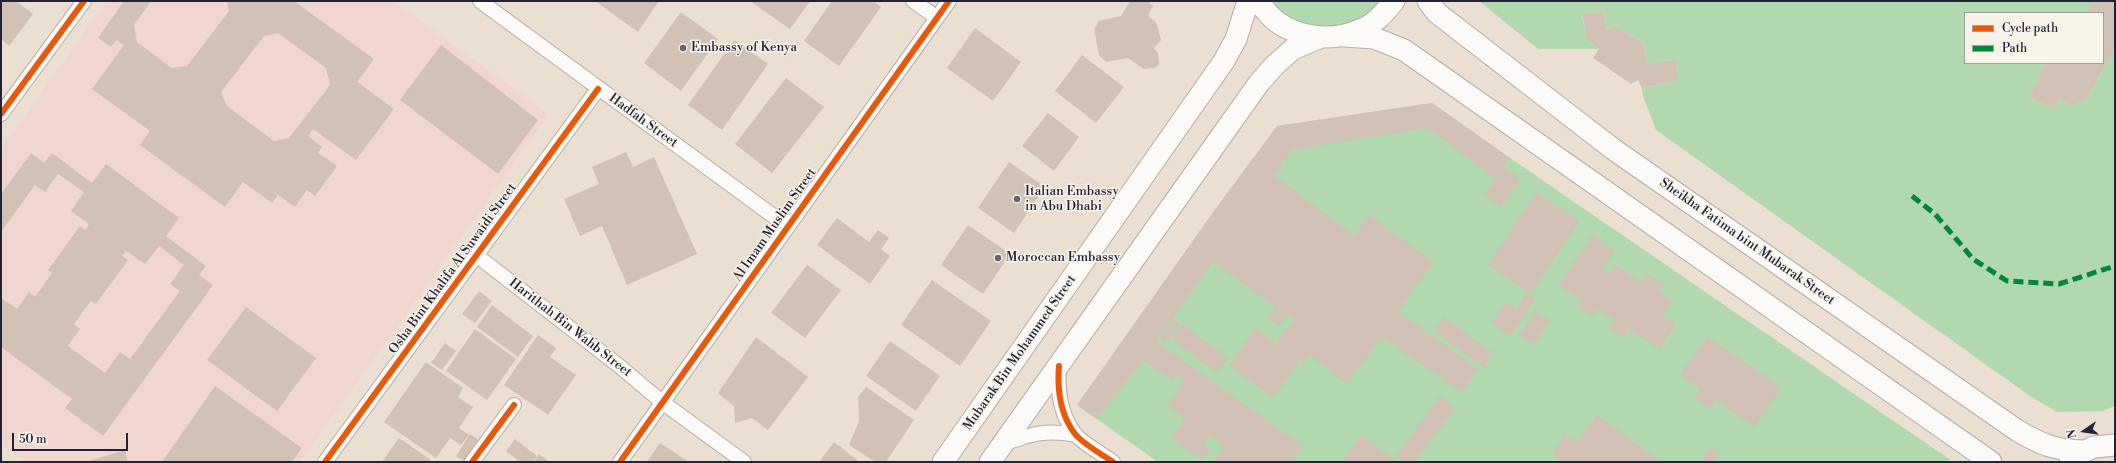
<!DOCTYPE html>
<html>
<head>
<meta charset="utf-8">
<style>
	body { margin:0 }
	#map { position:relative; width:2116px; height:463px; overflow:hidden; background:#eadfd0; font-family:"Libre Bodoni",serif }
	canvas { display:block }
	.frame { position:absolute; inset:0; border:2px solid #22223b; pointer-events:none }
	.legend { position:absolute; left:1964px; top:12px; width:140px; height:52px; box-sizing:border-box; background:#f7f3e8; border:1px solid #a29fa3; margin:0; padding:5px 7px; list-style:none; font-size:12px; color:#22223b }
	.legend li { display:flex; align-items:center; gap:8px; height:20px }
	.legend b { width:20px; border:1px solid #a29fa3 }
	.north { position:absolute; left:2064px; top:411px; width:40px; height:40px; -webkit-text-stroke:3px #f7f3e8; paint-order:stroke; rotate:257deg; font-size:11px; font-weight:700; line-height:16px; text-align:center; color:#22223b }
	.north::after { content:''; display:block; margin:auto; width:14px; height:18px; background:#22223b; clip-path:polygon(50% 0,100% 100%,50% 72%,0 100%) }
	.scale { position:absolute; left:12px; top:433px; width:116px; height:18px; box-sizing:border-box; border:2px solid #22223b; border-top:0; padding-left:5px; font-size:12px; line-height:14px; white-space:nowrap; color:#22223b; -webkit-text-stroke:3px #f7f3e8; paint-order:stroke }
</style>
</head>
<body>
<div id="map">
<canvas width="2116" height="463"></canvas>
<div class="frame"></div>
<ul class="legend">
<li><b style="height:5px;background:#e8590c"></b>Cycle path</li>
<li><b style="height:5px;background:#00873e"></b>Path</li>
</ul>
<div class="north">N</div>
<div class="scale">50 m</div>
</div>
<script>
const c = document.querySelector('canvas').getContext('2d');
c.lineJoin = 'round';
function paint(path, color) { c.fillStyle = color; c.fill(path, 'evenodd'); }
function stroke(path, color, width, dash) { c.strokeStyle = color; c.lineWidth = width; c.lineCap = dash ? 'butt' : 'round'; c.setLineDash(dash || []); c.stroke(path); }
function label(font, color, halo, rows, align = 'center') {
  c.font = font + ' "Libre Bodoni",serif'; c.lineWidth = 3; c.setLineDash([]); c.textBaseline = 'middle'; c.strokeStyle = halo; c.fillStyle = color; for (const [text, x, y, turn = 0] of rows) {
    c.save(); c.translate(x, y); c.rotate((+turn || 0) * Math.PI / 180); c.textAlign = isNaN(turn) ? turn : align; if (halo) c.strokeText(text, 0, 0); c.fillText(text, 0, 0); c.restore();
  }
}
paint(new Path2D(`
	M107,1H393L549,114L300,462H26L1,444V149Z`), '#f1d6d0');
paint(new Path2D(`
	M1271,1H1381C1361,27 1323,35 1295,20C1285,16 1278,8 1271,1Z
	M1479,1H2094L2086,13H1965V63H2045L2029,97L2055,109L2060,99L2070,105L2086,100L2115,48V406L2103,411L2057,412L2030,396L1656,130L1643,96L1642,88L1678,80L1676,59L1647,64L1643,43L1613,25L1607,30L1603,12L1582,15L1587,40L1599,49H1538Z
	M1432,103L1510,158L1949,459L1950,462H1158L1077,405L1214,211L1277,126Z`), '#b1d8ae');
paint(new Path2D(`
	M1,1H16L33,14L9,46L1,39Z
	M124,1H151L134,25L137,42L172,68L187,66L229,11L227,1H294L374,59L357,82L394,109L356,160L313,129L308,136L322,147L318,153L337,166L315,196L307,190L295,207L278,195L272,203L243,182L225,207L140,145L150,131L92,89L124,45L116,40L111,47L98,38ZM278,33L326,68L330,85L289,138L274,141L227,106L221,92L264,36Z
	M595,1H659L638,32Z
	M750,1H810L790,29Z
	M832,1H873L881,7L839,66L804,41Z
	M1130,1H1148L1153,6L1148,16L1156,22L1161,40L1154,48L1158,53L1159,64L1155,68L1144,69L1128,58L1106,62L1099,55L1094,29L1099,21L1121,16Z
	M2094,1H2115V48L2086,100L2070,105L2060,99L2055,109L2029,97L2045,63H2103V13H2086Z
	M681,12L718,39L681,91L644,63Z
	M1603,12L1607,30L1613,25L1643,43L1647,64L1676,59L1678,80L1642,88L1638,80L1631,84L1593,58L1599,49L1587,40L1582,14Z
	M975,28L1021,62L993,101L947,68Z
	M734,40L768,64L722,130L688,105Z
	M441,45L538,120L498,174L400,100Z
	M1082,55L1124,87L1096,123L1055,91Z
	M786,78L824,107L772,173L735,144Z
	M1432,103L1510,158L1504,167L1521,179L1501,207L1484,195L1495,179L1428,128L1291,150L1275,176L1355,236L1369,215L1434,262L1398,311L1478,369L1462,393L1382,337L1346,384L1310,355L1303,363L1300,361L1273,398L1229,365L1256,328L1275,343L1294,320L1213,262L1156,341L1303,446L1292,462H1213L1224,447L1209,436L1204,444L1210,448L1202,460L1171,438L1185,419L1167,406L1184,381L1176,376L1173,381L1143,360L1097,419L1077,405L1214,211L1277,126Z
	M1048,113L1079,137L1054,171L1022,146Z
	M626,152L633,167L654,157L697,254L627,285L602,226L580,236L564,199L599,184L592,167Z
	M31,153L44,163L52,153L92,183L106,164L179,218L166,236L206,266L199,275L213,285L103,436L65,408L72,399L1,347V298L17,309L29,292L35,297L52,273L48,270L80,226L85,230L89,224L71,211L84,192L58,174L45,192L35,185L1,232V194ZM159,246L184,265L170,284L180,291L130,359L120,352L105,373L68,346L80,329L74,324L91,301L96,304L128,260L122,256L126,251L145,264Z
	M1009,162L1045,187L1014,233L978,208Z
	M1536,192L1579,221L1531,294L1488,265Z
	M837,218L869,242L878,230L889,238L881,249L890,256L870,284L817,245Z
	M968,225L1010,254L983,294L941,265Z
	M1592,235L1615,251L1602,269L1609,274L1615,265L1640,282L1646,273L1664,285L1659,291L1673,301L1663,315L1676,324L1659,349L1629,329L1623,338L1609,328L1614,320L1598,309L1593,316L1577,306L1581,300L1559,285Z
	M807,265L841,290L805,338L771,313Z
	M932,280L991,321L960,366L901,325Z
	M479,291L492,301L475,323L462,314Z
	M1527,293L1536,299L1510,337L1491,323L1506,302L1516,309Z
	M492,305L533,336L518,357L477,327Z
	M246,307L316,358L277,411L207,360Z
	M1275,308L1286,316L1279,326L1267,318Z
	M1535,311L1550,321L1534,345L1519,335Z
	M1444,317L1493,353L1483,367L1434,331Z
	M1173,319L1180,324L1166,343L1160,339Z
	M1182,324L1228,358L1217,373L1171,339Z
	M475,329L516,359L487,400L446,371Z
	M538,335L556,348L550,357L576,375L548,415L504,385Z
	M1707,336L1781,388L1754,427L1716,400L1710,409L1694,398L1700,389L1680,375Z
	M756,337L808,377L768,430L752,418L735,423L734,406L718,393Z
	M890,341L940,376L916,411L866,376Z
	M445,343L456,351L442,370L431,363Z
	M426,362L463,388L458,397L473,407L459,428L469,435L461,445L450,438L436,458L384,422Z
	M215,386L302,448L292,462H162Z
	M866,387L914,420L886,462H875L849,445L859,421L858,397Z
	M1440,396L1455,408L1415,462H1404L1396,456Z
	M1597,415L1661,462H1562L1552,453L1565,435L1576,443Z
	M470,434L481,442L467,462H465L456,456Z
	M1361,435L1398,462H1341Z
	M399,438L431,460L429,462H382Z
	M515,439L537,456L533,462H520L506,451Z
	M834,442L860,462H819Z
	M660,443L689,462H647Z
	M1710,447L1720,455L1715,462H1700Z
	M125,450L128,462H86Z
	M539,454L550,462H534Z`), '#d1c2b5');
const street = new Path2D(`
	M480,1L787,226
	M913,1L936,17
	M1,114L84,1
	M476,255L618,365L662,402L744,462
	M1059,366C1057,390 1060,414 1075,434C1083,444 1103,454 1113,462
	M1003,444C1032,434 1045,429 1076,435
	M325,462L598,89
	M472,462L514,405
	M620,462L949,1`);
const secondary = new Path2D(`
	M1259,1C1279,37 1327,45 1362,29C1375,24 1385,12 1394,1
	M1428,1L1437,13L1613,149L2018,431C2043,445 2054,450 2083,451
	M1344,36L1374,38L1404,50L1991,462
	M2070,458L2094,447L2115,445
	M943,462L1224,61L1236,39L1248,1
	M990,462L1259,83L1274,66L1293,49L1319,38`);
stroke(street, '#b4ada6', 16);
stroke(secondary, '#b4ada6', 23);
stroke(street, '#fcfaf8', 14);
stroke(secondary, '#fcfaf8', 21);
stroke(new Path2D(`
	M1912,196L1935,214L1973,259L2007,281L2059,284L2115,266`), '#00873e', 5, [10, 5]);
stroke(new Path2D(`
	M1,114L84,1
	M1059,366C1057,390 1060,414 1075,434C1083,444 1103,455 1113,462
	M325,462L598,89
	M472,462L514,405
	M620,462L949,1`), '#e8590c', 6);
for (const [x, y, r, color] of [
	[683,48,4,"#68646f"],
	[1017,199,4,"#68646f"],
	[998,258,4,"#68646f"]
]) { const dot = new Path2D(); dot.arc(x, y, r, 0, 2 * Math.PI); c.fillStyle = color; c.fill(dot); stroke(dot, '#f7f3e8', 1.5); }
label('13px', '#22223b', '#f7f3e8', [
	["Embassy of Kenya",691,48],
	["Italian Embassy",1025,192],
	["in Abu Dhabi",1025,207],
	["Moroccan Embassy",1006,258]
], 'left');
label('13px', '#22223b', '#f7f3e8', [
	["Hadfah Street",643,121,36],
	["Al Imam Muslim Street",775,225,-55],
	["Sheikha Fatima bint Mubarak Street",1747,242,35],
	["Osha Bint Khalifa Al Suwaidi Street",453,269,-54],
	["Harithah Bin Wahb Street",570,328,38],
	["Mubarak Bin Mohammed Street",1020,353,-55]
]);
</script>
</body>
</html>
